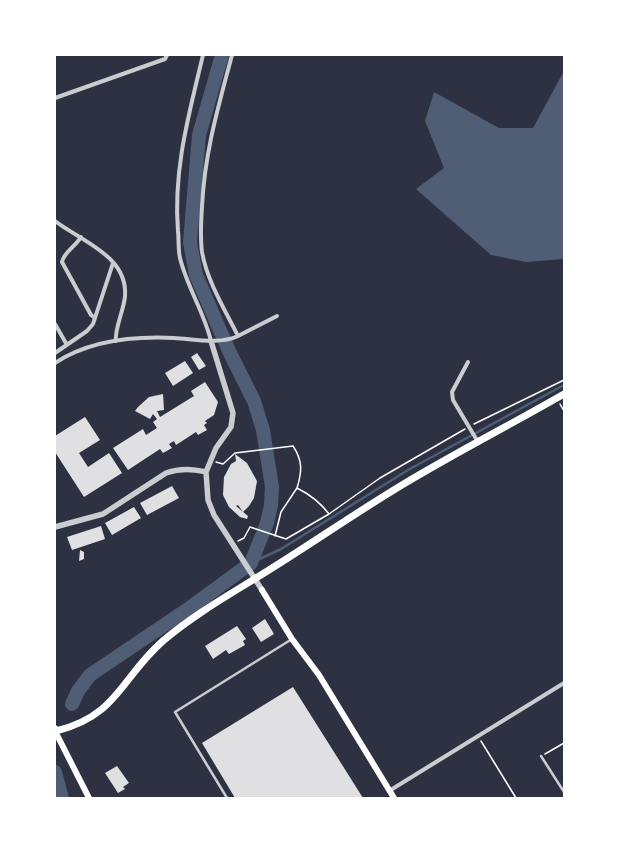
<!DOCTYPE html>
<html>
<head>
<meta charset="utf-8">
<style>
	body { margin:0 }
	#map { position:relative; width:619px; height:853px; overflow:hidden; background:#2d3142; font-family:"Noto Sans",sans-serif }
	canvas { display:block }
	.frame { position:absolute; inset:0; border:56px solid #fff; pointer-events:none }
</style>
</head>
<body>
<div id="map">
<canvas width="619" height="853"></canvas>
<div class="frame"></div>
</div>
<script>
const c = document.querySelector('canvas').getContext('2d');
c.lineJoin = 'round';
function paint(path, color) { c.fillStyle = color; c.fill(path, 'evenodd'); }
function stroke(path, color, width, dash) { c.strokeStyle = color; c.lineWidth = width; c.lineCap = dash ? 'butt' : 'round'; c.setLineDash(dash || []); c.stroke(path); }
paint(new Path2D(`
	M564,71V259L526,262L491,255L416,189L444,168L425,121L434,92L499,128H533Z`), '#4f5d75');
stroke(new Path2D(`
	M251,563L281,549L408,470L564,385`), '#4f5d75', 2.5);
stroke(new Path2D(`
	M72,704L78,691L90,675L191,607L251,563L267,523L271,505L272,487L263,430L254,401L229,351L196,275L190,242L199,135L222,55
	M55,772L62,798`), '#4f5d75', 14);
paint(new Path2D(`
	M197,353L206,366L199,370L191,357Z
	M185,361L193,373L173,386L165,373Z
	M205,382L218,402L214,415L205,421L207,423L204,425L207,430L198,435L196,432L176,445L174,441L169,444L172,448L163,453L160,449L128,470L113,448L143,429L146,435L157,428L153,422L157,419L153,414L150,419L135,411L138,407L149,397L163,394L164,410L157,411L160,417L194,396L191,391Z
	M85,417L100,440L79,453L88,467L109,453L122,473L84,497L55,452V436Z
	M235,454L247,463L257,481L254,498L249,506L243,512L238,505L236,506L248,516L247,519L240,517L229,507L223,495L224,477L231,464L236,461Z
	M172,486L179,498L147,515L140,503Z
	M134,507L141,518L112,535L105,523Z
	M101,526L105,539L72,550L67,537Z
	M80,550L84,552V559L79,561Z
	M265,619L274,634L261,642L252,628Z
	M237,626L246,639L243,641L245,645L229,654L226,650L213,659L205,646Z
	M293,687L363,798H235L202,743Z
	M117,766L129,783L123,787L125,789L118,793L105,773Z`), '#e0e0e3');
stroke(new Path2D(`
	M560,404L564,411
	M474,424L564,380
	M216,462L223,464L235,453L293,446C303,461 302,472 297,488C311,495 320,502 329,514
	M275,536L281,512L297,488
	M238,541L244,538L250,527L286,539L329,514L380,478L465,429
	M481,741L516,798
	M545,754L564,743`), '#fff', 1.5);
stroke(new Path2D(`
	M541,756L564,792
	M227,798L175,712L292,639`), '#caccd0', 2.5);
stroke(new Path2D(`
	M203,55C189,114 173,170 178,231C179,240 178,250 180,258C187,287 204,312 211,341
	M55,98L165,59L167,55
	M55,221C81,241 128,256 125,296C124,310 114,330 116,341
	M81,237C75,247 64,252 62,262L91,315L95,318
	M55,324L67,345
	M238,336L277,316
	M55,353L87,331L93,324L113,263
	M468,362L452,392L453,400L478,442
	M55,363C90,340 133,336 174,338C194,339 219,345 238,336C225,310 207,281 202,252C200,237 201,221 202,206C205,151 218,108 232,55
	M389,791L564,683`), '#caccd0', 4);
stroke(new Path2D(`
	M211,341L233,413L231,427L216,448L206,472L208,500L214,515L262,590
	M55,527L103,514L166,473C181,468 192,469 206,472`), '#caccd0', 5.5);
stroke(new Path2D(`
	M262,590L292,639L319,675L394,798
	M55,731L89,798`), '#fff', 6);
stroke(new Path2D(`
	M55,729L56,731C118,716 121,677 164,640C196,613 234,592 269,570C314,542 357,512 402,485C455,453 510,425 564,394`), '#fff', 7);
</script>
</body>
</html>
